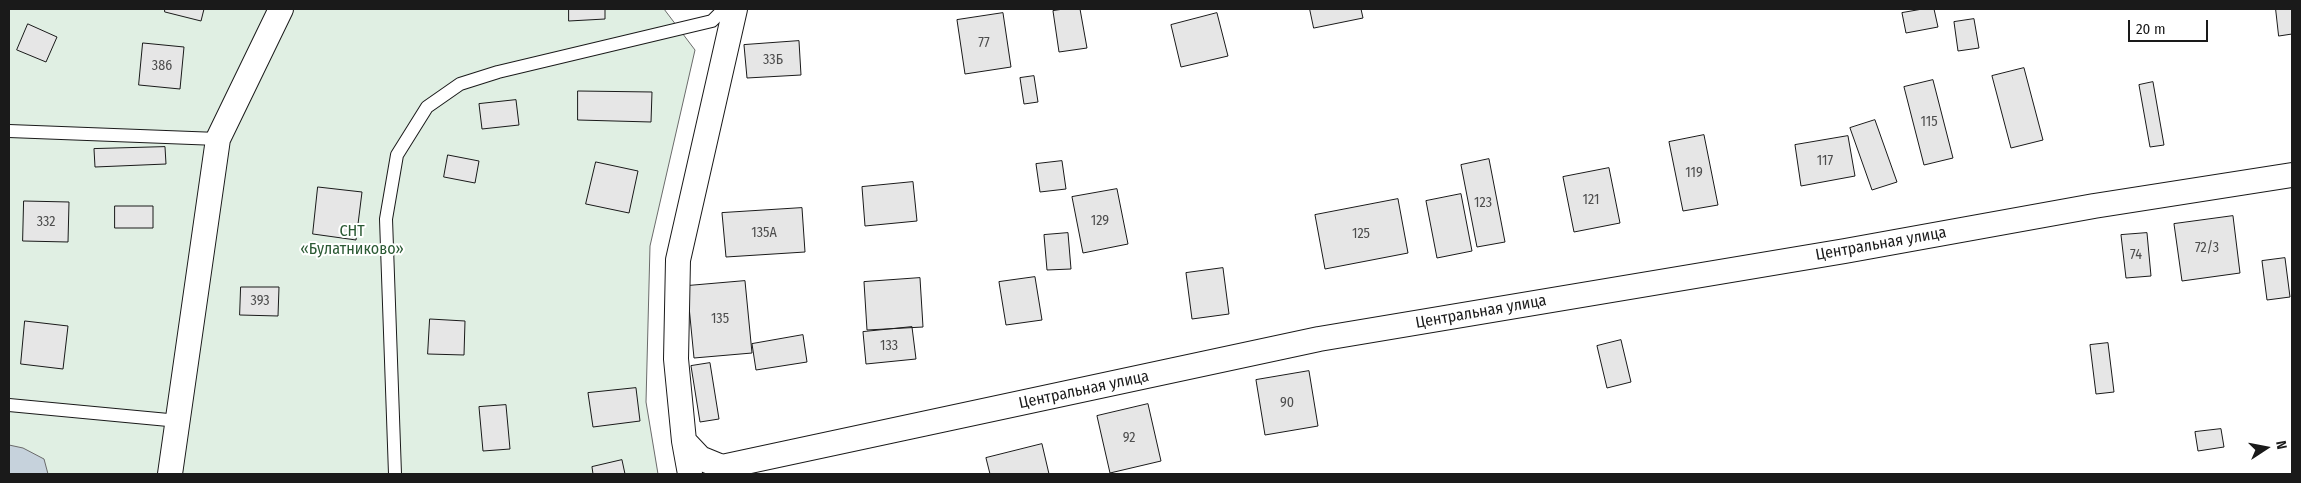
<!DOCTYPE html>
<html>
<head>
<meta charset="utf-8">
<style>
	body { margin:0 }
	#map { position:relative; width:2301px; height:483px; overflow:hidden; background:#fff; font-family:"Fira Sans Condensed",sans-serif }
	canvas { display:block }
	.frame { position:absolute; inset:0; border:10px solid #1a1a1a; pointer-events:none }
	.north { position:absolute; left:2241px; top:423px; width:50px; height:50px; -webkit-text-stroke:4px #fff; paint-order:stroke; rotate:79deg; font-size:14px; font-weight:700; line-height:20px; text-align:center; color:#1a1a1a }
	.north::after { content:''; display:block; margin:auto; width:18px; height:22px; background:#1a1a1a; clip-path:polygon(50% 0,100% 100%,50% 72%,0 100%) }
	.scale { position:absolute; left:2128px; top:20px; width:80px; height:22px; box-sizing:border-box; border:2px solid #1a1a1a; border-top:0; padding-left:6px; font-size:15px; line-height:18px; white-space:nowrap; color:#1a1a1a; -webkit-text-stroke:4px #fff; paint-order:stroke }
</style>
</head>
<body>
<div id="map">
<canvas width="2301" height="483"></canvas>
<div class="frame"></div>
<div class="north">N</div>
<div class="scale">20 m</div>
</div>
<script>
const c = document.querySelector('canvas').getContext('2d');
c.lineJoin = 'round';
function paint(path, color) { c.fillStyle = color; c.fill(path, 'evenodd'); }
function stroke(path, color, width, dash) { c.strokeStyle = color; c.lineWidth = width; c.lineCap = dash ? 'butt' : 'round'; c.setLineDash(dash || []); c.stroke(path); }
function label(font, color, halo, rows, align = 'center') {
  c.font = font + ' "Fira Sans Condensed",sans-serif'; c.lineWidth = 4; c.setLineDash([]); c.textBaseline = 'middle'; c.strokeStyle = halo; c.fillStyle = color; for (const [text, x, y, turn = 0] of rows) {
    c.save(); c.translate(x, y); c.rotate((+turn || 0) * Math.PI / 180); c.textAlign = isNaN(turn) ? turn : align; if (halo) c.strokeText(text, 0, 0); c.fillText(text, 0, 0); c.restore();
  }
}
const green = new Path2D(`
	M9,9H664L695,50L650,246L646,402L658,474H9Z`);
paint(green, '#e0efe3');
stroke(green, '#6a6a6a', 1);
const water = new Path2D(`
	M9,445L23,448L44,459L48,474H9Z`);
paint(water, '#c6d2dc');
stroke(water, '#6a6a6a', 1);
const building = new Path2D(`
	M165,9H204L201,21L165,12Z
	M569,9H605V19L569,21Z
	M1064,9H1080L1087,48L1059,52L1053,11Z
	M1310,9H1361L1363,18L1314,28Z
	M1923,9H1934L1938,27L1906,33L1902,13Z
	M2276,9H2292V34L2279,36Z
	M1003,13L1011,67L965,74L957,20Z
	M1217,13L1228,56L1181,67L1171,25Z
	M1974,19L1979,48L1958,51L1954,22Z
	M28,24L57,37L46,62L17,50Z
	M799,41L801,75L747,78L744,45Z
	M143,43L184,47L180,89L139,85Z
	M2024,68L2043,140L2011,148L1992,76Z
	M1034,76L1038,102L1024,104L1020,78Z
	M1933,80L1953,158L1924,165L1904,87Z
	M2153,82L2164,145L2150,147L2139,85Z
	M578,91L652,92L651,122L578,120Z
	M516,100L519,125L482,129L479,104Z
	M1875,120L1897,182L1872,190L1850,128Z
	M1704,135L1718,205L1683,211L1669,142Z
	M1848,136L1855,176L1801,186L1795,145Z
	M165,147L166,164L95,167L94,149Z
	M448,155L479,161L475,183L444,177Z
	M1489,159L1505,242L1477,247L1461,165Z
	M1062,161L1066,189L1040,192L1036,164Z
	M596,162L638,171L629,213L586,204Z
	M1609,168L1620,223L1574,232L1563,177Z
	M913,182L917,221L865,226L862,187Z
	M318,187L362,192L356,240L313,234Z
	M1117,189L1128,244L1083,253L1072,197Z
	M1461,194L1472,251L1437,258L1426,201Z
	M1398,199L1408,253L1325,269L1315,215Z
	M24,201L69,202L68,242L23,241Z
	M115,206H153V228H115Z
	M802,208L805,252L726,257L722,213Z
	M2233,216L2240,273L2182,281L2174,224Z
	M1068,233L1071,269L1047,270L1044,235Z
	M2147,233L2151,276L2126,278L2121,235Z
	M2285,258L2290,297L2267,300L2262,261Z
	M1223,268L1229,314L1192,319L1186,273Z
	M1035,277L1042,320L1006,325L999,282Z
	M920,278L923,327L867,330L864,282Z
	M745,281L752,353L694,358L687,286Z
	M241,287H279L278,316L240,315Z
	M430,319L465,321L464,355L428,354Z
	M25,321L68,326L63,369L21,364Z
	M912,327L916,359L866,364L863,332Z
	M803,335L807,362L756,370L752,344Z
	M1621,340L1631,382L1607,388L1597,346Z
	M2108,343L2114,392L2096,394L2090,345Z
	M710,363L719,419L700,422L691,366Z
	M1309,371L1318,426L1265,435L1256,380Z
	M636,388L640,421L593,427L588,393Z
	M1148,404L1161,461L1110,473L1097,416Z
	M506,405L510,449L483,451L479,407Z
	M2221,429L2224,447L2198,451L2195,432Z
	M1042,444L1049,474H990L986,458Z
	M622,460L625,474H593L592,467Z`);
paint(building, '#e6e6e6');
stroke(building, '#1a1a1a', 1);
const service = new Path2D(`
	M9,131L218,139
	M9,405L179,421
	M395,474L386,219L397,155L427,107L460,84L498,72L712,21L724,9`);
const minor = new Path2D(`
	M684,441L700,458L722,467L1319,339L1845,251L2094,206L2292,175
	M170,474L218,139L281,9
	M690,474L684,441L676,359L678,260L735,9`);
stroke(service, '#1a1a1a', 14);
stroke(minor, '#1a1a1a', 26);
stroke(service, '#fff', 12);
stroke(minor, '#fff', 24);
label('14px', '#4d4d4d', null, [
	["77",984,43],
	["33Б",773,60],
	["386",162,66],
	["115",1929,122],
	["117",1825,161],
	["119",1694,173],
	["121",1591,200],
	["123",1483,203],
	["129",1100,221],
	["332",46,222],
	["135А",764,233],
	["125",1361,234],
	["72/3",2207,248],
	["74",2136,255],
	["393",260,301],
	["135",720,319],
	["133",889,346],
	["90",1287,403],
	["92",1129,438]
]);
label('16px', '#2b5a34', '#fff', [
	["СНТ",352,232],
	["«Булатниково»",352,250]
]);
label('16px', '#1a1a1a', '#fff', [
	["Центральная улица",1881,244,-10],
	["Центральная улица",1481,312,-10],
	["Центральная улица",1084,390,-12]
]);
</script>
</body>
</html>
